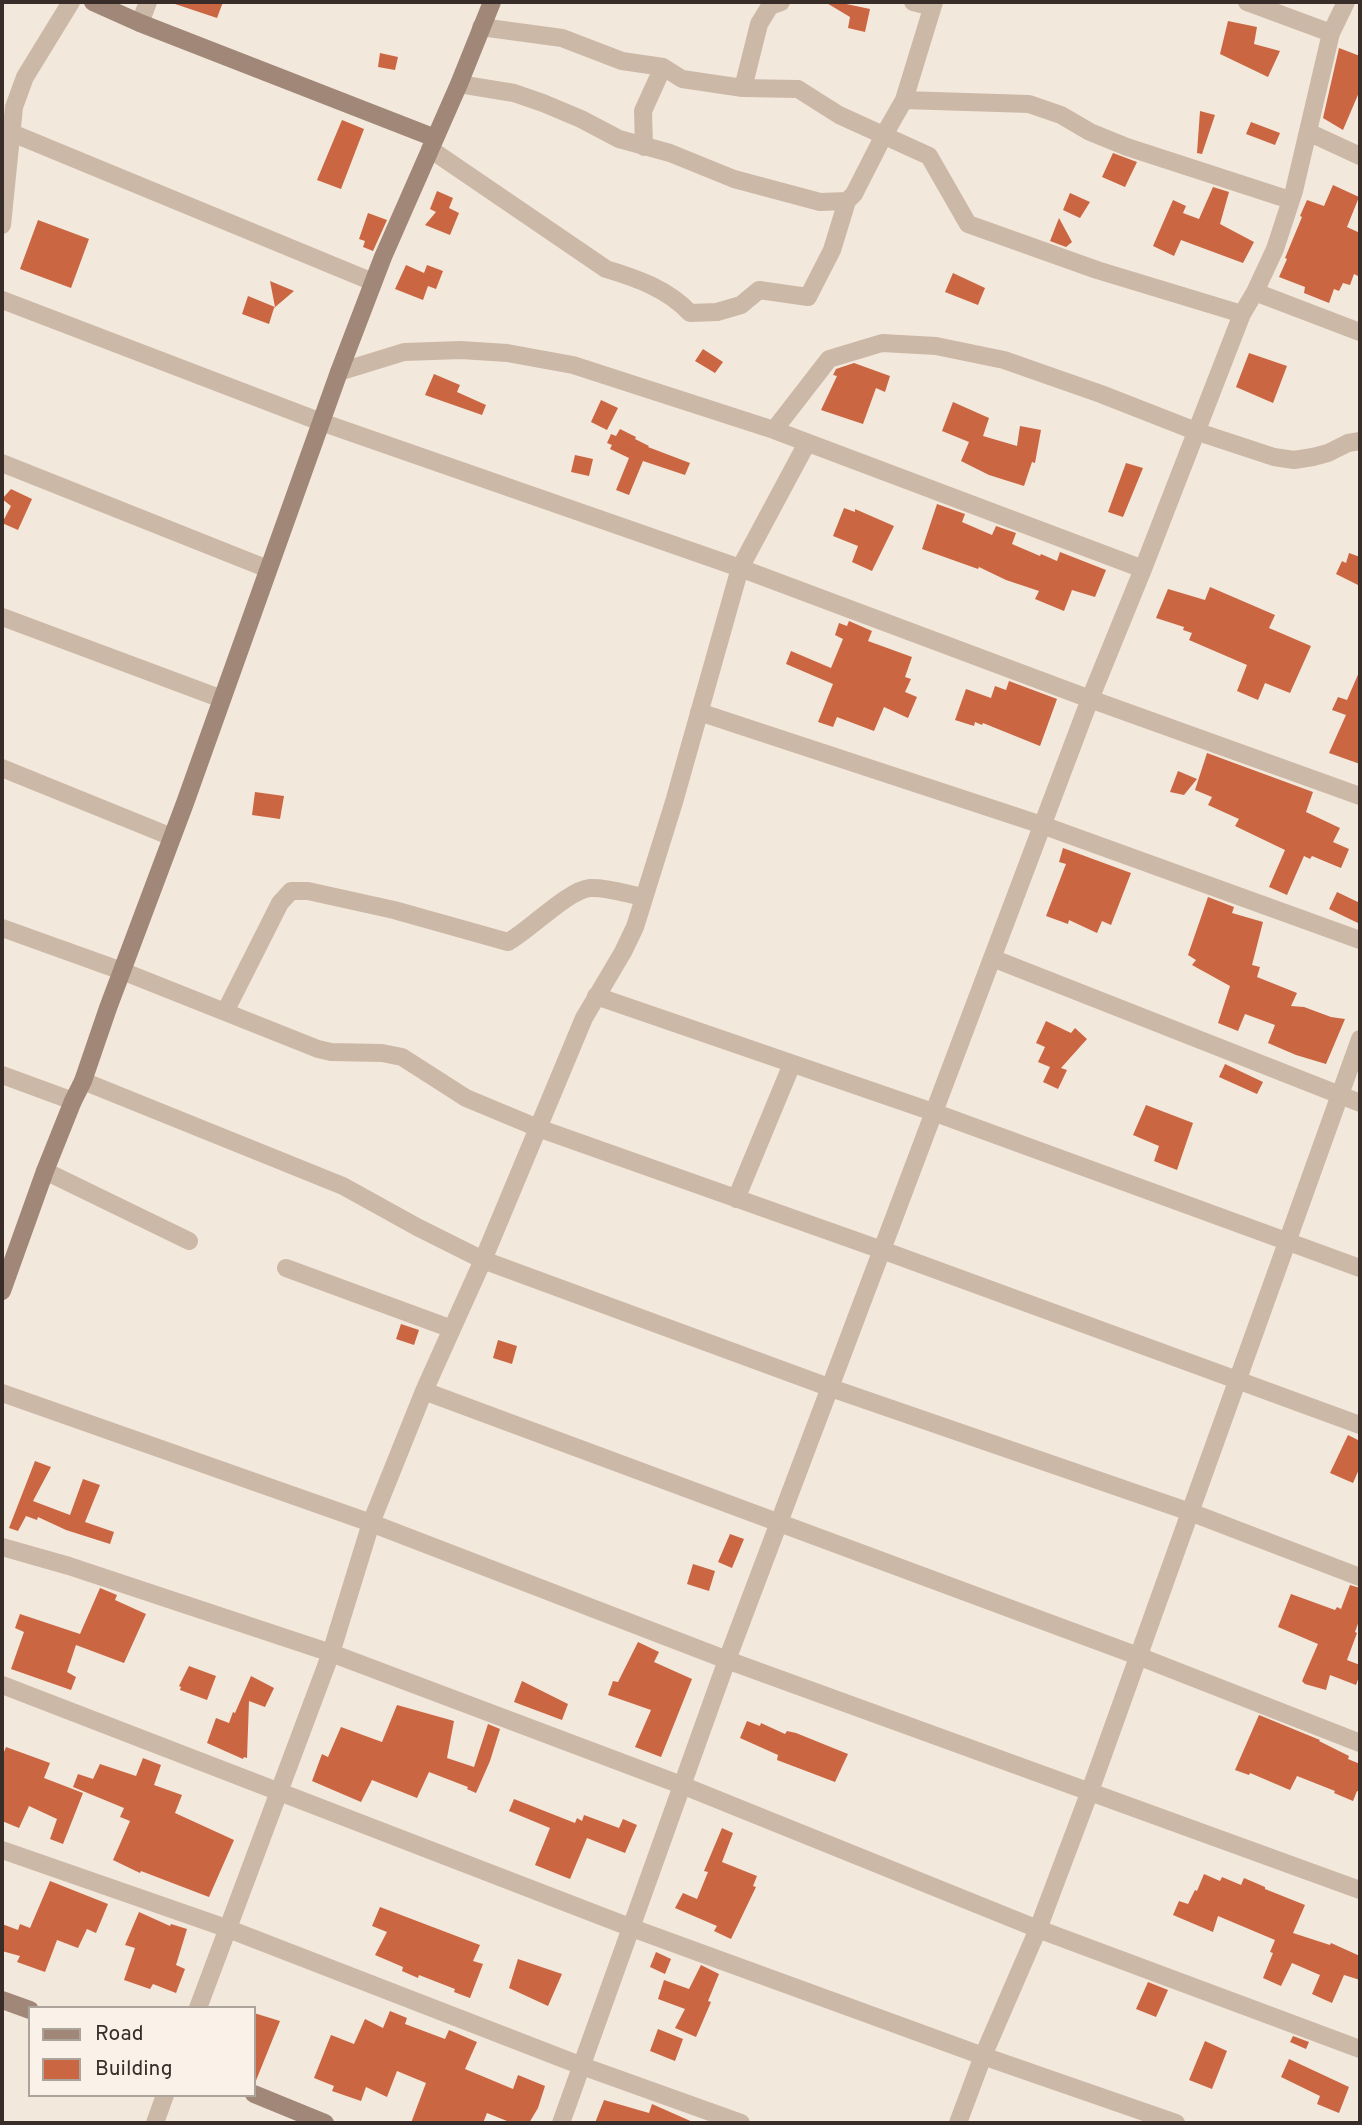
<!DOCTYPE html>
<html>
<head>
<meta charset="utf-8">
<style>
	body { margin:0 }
	#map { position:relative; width:1362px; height:2125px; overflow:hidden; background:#f3e8dc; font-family:Overpass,sans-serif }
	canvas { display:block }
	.frame { position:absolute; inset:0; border:4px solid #382d28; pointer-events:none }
	.legend { position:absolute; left:28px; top:2006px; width:228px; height:91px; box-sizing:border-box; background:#faf2e8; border:2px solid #aca39b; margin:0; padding:9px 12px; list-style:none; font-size:21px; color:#382d28 }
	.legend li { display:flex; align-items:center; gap:14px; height:35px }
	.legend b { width:35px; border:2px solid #aca39b }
</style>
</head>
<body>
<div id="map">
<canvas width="1362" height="2125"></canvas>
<div class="frame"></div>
<ul class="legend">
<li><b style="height:9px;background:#a08778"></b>Road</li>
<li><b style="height:19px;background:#cb6642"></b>Building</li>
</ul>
</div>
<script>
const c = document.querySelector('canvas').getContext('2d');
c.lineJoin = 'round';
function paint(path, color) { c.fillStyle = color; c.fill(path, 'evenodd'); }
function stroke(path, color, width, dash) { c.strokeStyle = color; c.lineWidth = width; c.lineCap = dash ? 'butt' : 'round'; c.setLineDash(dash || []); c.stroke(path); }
paint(new Path2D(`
	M176,2H223L217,18L175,4Z
	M825,2H837L870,9L865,32L848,28L850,17Z
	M1228,21L1257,27L1254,44L1280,51L1268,77L1220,54Z
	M1339,48L1360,56V90L1343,130L1323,118Z
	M380,53L398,57L395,70L378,67Z
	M1200,111L1215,115L1202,154L1197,153Z
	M342,120L364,129L341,189L317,180Z
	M1251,122L1280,133L1275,145L1246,134Z
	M1113,153L1137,162L1125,187L1102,177Z
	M1333,185L1359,197L1347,227L1360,233V277L1354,274L1350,285L1343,283L1339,291L1334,289L1329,303L1304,293L1305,287L1279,277L1287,259L1285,258L1302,217L1300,216L1307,200L1324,206Z
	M1213,187L1229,192L1220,224L1254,242L1243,263L1181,240L1174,256L1153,246L1173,200L1186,206L1183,213L1199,219Z
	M437,191L453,198L449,208L459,213L450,235L425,225L436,212L430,209Z
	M1070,193L1090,202L1080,218L1063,210Z
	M368,213L387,220L373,251L363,247L365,241L359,239Z
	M1059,218L1072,242L1066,247L1050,241Z
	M38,220L89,239L71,288L20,269Z
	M406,265L424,273L427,265L443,271L436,289L428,286L423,300L395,289Z
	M953,273L985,288L978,305L945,292Z
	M270,281L294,291L274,308L269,324L242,314L248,296L275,307Z
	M703,349L723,362L715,373L695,361Z
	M1249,353L1287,366L1273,403L1236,387Z
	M854,363L890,376L885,392L876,388L863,424L821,410L837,376L833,375L836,369Z
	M434,374L460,385L457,392L486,405L482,415L425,395Z
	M601,400L618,408L607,430L591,422Z
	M953,402L989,418L983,436L1017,446L1020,426L1041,430L1035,463L1032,462L1024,486L989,475L961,461L969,442L942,431Z
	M620,429L636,437L635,439L649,446L648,447L690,463L685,475L643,461L629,495L616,490L629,458L610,449L612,445L607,443L611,434L616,436Z
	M575,455L593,459L589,476L571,472Z
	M1126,463L1143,468L1123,517L1108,512Z
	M11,489L32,499L18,530L2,523L11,506L2,499Z
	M937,504L965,514L962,522L992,535L996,526L1016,533L1012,544L1040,556L1041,554L1057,561L1060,552L1106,570L1095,597L1072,590L1064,611L1035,599L1039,591L1006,580L979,567L978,569L922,549Z
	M844,508L855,512V509L894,526L872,571L852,562L858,546L833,536Z
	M1349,553L1360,557V586L1336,574L1342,561L1346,563Z
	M1210,587L1275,615L1269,628L1311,646L1290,693L1265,683L1258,700L1237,691L1247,665L1189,640L1192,633L1183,630L1184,627L1156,618L1168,589L1205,600Z
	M849,621L872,631L868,641L912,657L905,677L911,679L905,692L917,697L908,718L884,707L874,731L837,717L833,727L818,722L833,684L786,664L791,651L831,668L843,639L835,635L839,623L847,626Z
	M1360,670V764L1329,753L1346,715L1332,710L1338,697L1347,700Z
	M1009,681L1057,699L1040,746L983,723L982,725L975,722L974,726L955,720L966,689L991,698L995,686L1006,690Z
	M1207,753L1313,792L1306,812L1340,828L1333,842L1349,849L1341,868L1312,856L1310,859L1304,856L1287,895L1269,887L1285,850L1235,826L1239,819L1208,805L1212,797L1195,790Z
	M1178,771L1197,779L1184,795L1170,792Z
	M255,792L284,796L280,819L252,815Z
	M1063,848L1131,873L1111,925L1102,921L1097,933L1069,920L1068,924L1046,916L1066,864L1059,862Z
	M1337,892L1360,903V924L1329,909Z
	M1208,897L1234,907L1232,913L1263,922L1252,965L1260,967L1257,977L1297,993L1291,1006L1304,1007L1331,1017L1345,1019L1326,1064L1296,1055L1268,1043L1275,1025L1245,1014L1238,1031L1218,1023L1230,986L1192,965L1196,960L1188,955Z
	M1046,1021L1071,1033L1075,1028L1087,1039L1061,1068L1067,1070L1058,1089L1043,1082L1050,1067L1038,1062L1045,1047L1036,1043Z
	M1225,1064L1263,1082L1257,1094L1219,1077Z
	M1146,1105L1193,1123L1177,1170L1154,1161L1159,1146L1133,1135Z
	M401,1324L419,1330L414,1345L396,1339Z
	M498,1340L517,1346L512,1364L493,1358Z
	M1348,1435L1360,1441V1467L1353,1483L1330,1473Z
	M35,1461L51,1467L33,1501L70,1515L83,1479L100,1485L85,1522L114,1532L110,1544L66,1530L38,1517L37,1520L26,1516L18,1531L9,1528Z
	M730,1534L744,1539L732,1568L718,1562Z
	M693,1564L715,1571L709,1591L687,1584Z
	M1350,1585L1360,1588V1618L1355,1632L1357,1633L1347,1660L1360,1665V1674L1356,1685L1330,1675L1326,1690L1305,1684L1302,1681L1318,1644L1278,1627L1291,1594L1335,1610L1337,1607L1341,1609Z
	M100,1588L117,1595L115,1600L146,1614L124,1663L76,1645L67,1672L76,1677L71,1690L11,1669L24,1632L15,1628L20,1614L80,1634Z
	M638,1642L659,1652L654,1662L692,1679L661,1757L635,1747L651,1710L608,1695L613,1681L618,1682Z
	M189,1666L216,1676L207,1700L180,1690L181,1687L179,1686Z
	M251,1676L274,1688L265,1707L249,1701L247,1758L244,1757L243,1759L207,1743L216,1718L229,1723L233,1712L235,1713Z
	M522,1681L568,1704L562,1720L514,1702Z
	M397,1705L454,1721L447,1758L474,1767L488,1724L500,1729L490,1761L476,1793L467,1789L468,1787L429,1772L417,1798L372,1780L361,1802L312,1781L322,1754L328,1757L341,1727L382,1742Z
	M1259,1715L1320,1740L1319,1741L1349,1756L1348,1759L1360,1764V1792L1357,1791L1353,1801L1334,1793L1335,1791L1297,1776L1290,1790L1250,1773L1249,1775L1235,1770Z
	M747,1721L760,1726L761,1723L785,1734L787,1731L796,1733L848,1754L835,1782L777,1760L778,1755L740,1738Z
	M6,1747L50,1763L44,1778L83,1793L63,1844L50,1839L57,1819L29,1806L19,1828L2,1821V1757Z
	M143,1758L161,1765L154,1785L182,1795L175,1813L234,1840L209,1897L141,1871L140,1873L113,1860L130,1821L120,1817L124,1808L73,1787L78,1774L93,1779L100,1764L136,1776Z
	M514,1799L575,1823L577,1818L582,1821L584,1815L619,1828L623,1819L637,1825L625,1853L587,1838L570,1879L535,1865L550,1828L509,1811Z
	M722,1828L733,1833L722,1862L757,1876L753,1886L756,1887L731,1939L714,1931L717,1926L675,1908L683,1893L697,1899L708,1872L704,1871Z
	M1204,1874L1220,1881L1222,1877L1241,1885L1244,1878L1265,1887V1889L1305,1905L1293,1933L1330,1945L1331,1943L1360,1956V1980L1344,1975L1332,2003L1312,1994L1320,1975L1292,1963L1281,1986L1263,1978L1273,1953L1270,1952L1275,1940L1218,1916L1213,1932L1173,1915L1179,1901L1188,1904L1195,1890L1197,1891Z
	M50,1881L108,1904L96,1933L87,1929L78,1948L57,1940L45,1972L17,1962L20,1956L2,1951V1924L18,1930L20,1924L30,1928Z
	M380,1907L480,1945L473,1961L483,1964L470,1998L454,1992L455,1989L419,1975L418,1978L402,1971L403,1967L375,1955L387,1932L372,1926Z
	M139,1912L170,1926L171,1924L187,1929L176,1965L185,1969L176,1993L153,1984L150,1989L124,1980L135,1948L125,1945Z
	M656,1952L671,1959L665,1974L650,1967Z
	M518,1959L562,1974L548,2006L509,1988Z
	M701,1965L719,1974L708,2001L711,2002L696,2037L675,2028L685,2009L658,1999L664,1980L689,1989Z
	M1148,1982L1168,1990L1156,2017L1136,2009Z
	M390,2011L407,2018L405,2024L445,2039L449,2030L477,2042L465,2069L513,2089L518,2075L545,2086L538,2108L529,2123H512L487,2113L483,2123H411L426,2083L397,2071L387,2097L366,2087L361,2101L332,2091L334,2086L314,2078L331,2035L354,2044L365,2019L383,2028Z
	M254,2013L280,2021L255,2083H254Z
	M658,2029L683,2039L675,2061L650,2051Z
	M1293,2036L1309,2042L1306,2049L1290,2042Z
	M1205,2041L1227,2051L1212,2089L1189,2080Z
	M1289,2059L1349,2087L1339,2113L1317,2104L1320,2096L1281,2077Z
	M604,2100L649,2113L652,2104L695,2123H595Z`), '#cb6642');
stroke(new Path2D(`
	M913,2L932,7
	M1247,2L1331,33
	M140,23L148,2
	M481,27L562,38L622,61L663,67L682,79L743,88L798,89L839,115L929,156L968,224L1097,270L1242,314
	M459,84L514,93L543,103L581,119L619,139L670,153L734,179L820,202L847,201
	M743,88L759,24L770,6L781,2
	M904,100L1029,104L1061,115L1090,132L1127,147L1290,200
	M1308,132L1360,156
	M12,133L373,282
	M644,147L643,111L663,67
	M430,149L606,269C636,278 668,289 690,313L717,312L741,305L759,290L808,297L832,250L847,201L854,194L884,135L904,100L934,2
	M2,225L14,107L25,77L71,2
	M1255,292L1360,332
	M2,300L321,422L740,568L1090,699L1360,796
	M339,372L404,352L461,350L507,353L573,365L774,430L1143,569
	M774,430L829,359L882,343L936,346L1004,360L1101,394L1198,432L1274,457L1294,460L1313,457L1328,453L1348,443L1360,441
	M2,463L268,569
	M2,617L222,699
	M699,712L1042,825L1360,940
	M2,768L172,837
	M2,928L122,971L318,1049L331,1052L382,1053L402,1057L466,1098L538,1128L882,1250L1360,1425
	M992,958L1360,1103
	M596,996L933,1112L1360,1268
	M225,1012L280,903L291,891H308L394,910L508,942C530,930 568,890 590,888C607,887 627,894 644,897
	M2,1075L73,1101
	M83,1081L343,1186L417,1227L483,1260L831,1388L1190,1512L1360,1577
	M45,1171L189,1241
	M736,1199L792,1064
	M286,1268L452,1329
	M424,1391L1138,1656L1360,1743
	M2,1393L371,1523L727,1660L1360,1890
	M2,1547L69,1566L331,1653L684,1786L1038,1929L1360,2049
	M2,1685L632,1928L983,2056L1176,2123
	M2,1850L226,1928L582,2066L741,2123
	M198,2008L331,1653L371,1523L424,1391L483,1260L584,1018L623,952L635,927L674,802L740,568L807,443
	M155,2123L165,2095
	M561,2123L727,1660L1090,699L1143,569L1242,314L1255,292L1275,249L1294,191L1331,33L1346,2
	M958,2123L983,2056L1038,1929L1090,1791L1360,1039`), '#ccb8a7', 18);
stroke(new Path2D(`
	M93,2L140,23L435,138
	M2,1291L45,1171L73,1101L83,1081L108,1008L185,803L339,372L383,257L459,84L492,2
	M2,2000L30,2010
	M254,2094L325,2123`), '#a08778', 18);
</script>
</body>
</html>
